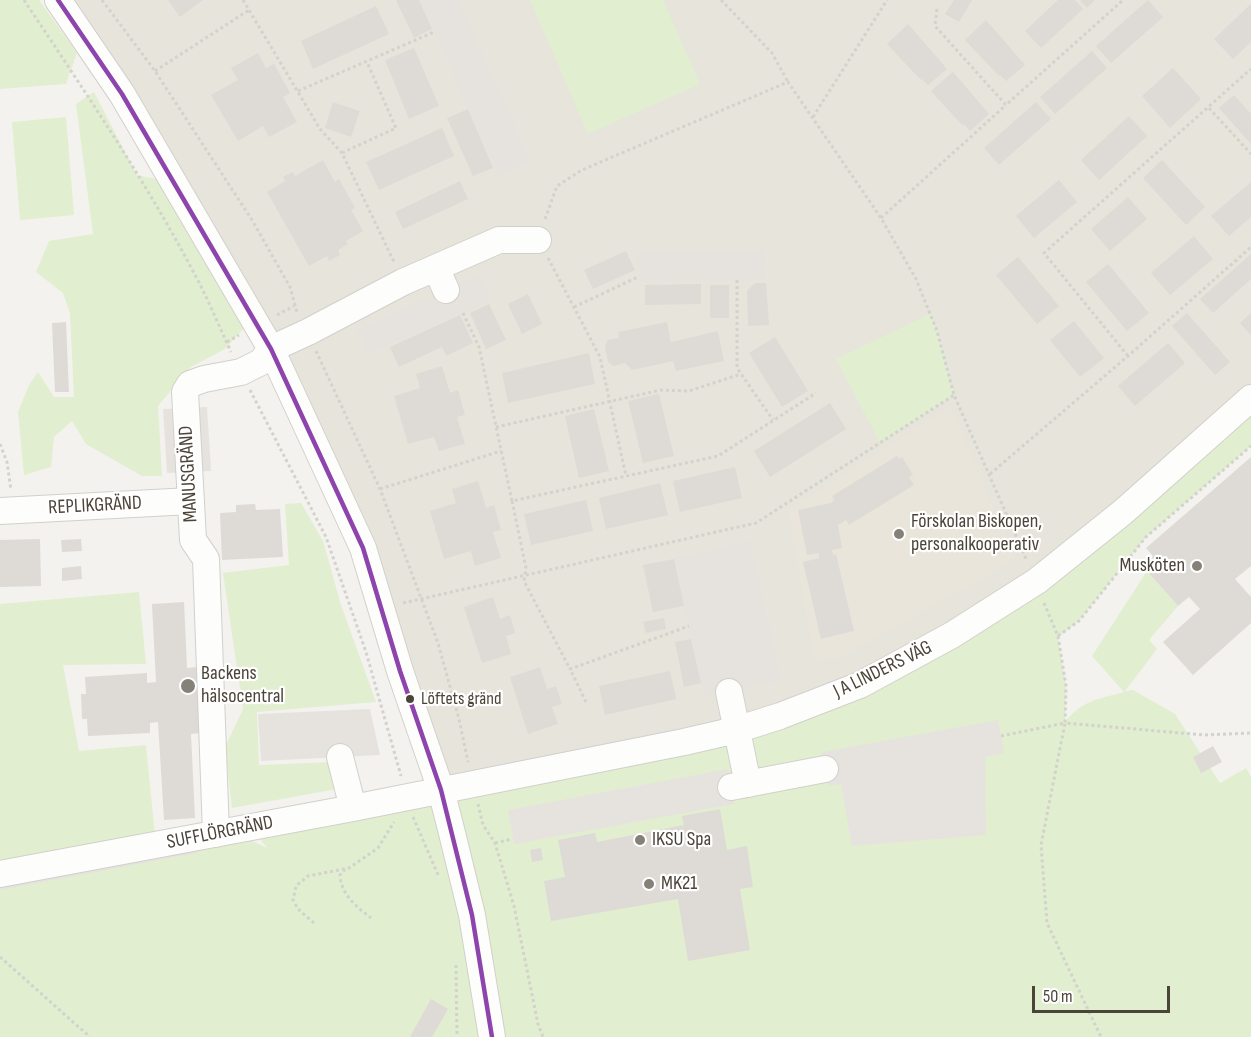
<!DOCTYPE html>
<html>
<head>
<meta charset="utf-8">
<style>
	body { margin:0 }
	#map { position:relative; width:1251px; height:1037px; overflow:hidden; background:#f4f2ee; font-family:"Sofia Sans Condensed",sans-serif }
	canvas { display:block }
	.scale { position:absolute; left:1032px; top:986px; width:138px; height:27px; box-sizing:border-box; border:3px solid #4b4439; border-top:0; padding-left:8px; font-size:18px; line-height:21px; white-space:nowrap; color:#4b4439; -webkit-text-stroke:4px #fff; paint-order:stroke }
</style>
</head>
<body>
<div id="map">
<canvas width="1251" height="1037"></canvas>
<div class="scale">50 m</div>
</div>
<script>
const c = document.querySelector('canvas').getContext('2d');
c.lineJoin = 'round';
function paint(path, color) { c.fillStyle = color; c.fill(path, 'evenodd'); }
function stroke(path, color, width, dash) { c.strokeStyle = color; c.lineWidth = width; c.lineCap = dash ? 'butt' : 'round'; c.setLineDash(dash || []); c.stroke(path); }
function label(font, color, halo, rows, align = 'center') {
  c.font = font + ' "Sofia Sans Condensed",sans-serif'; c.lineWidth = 4.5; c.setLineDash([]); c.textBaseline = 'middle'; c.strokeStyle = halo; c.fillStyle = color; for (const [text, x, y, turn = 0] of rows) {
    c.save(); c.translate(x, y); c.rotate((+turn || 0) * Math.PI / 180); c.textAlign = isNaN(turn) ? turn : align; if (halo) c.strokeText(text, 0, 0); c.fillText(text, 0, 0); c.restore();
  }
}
paint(new Path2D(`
	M58,0H1251V398L1037,581L780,716L441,790L410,699L271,349Z`), '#e7e4dc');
paint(new Path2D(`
	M950,407L1016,559L841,657L814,660L788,510Z`), '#eae5da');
paint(new Path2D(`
	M0,0H39L77,53L66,84L0,89Z
	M530,0H663L700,84L588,134Z
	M94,92L137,175L161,180L245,327L225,349L191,367L158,406L162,476H142L86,444L72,421L54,437L51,467L24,475L18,412L29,385L38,372L54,397H74L70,313L63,293L36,272L49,241L93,234L76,104Z
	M66,117L74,215L20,220L12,122Z
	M930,314L937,331L954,395L880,443L836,359Z
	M1251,398V446L1146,537L1079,621L1058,637L1066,686L1065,722C1082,700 1099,699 1124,692L1092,656L1147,571L1178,606L1149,640L1157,649L1125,691L1133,690L1175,714L1220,783L1246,768L1251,777V1037H0V886L250,840L267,848L251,827L684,742L952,635Z
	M301,503L323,541L341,605L376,702L257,712L259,765L333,762L337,789L232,808L225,747L243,709L223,573L289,565L285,504Z
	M139,592L146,664L63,665L79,751L146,745L156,846L0,874V604Z`), '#e1eecf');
paint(new Path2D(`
	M420,0H458L531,162L499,176Z
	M765,250L766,280L638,282L637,253Z
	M479,275L491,301L368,354L357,329Z
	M207,407L211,471L167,473L163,409Z
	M750,541L781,680L704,697L674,558Z
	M370,709L380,755L261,761L258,714Z
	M998,720L1004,753L985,757L986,835L852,846L841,784L828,786L822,752Z
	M728,769L734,804L514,844L508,810Z
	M195,839L197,853L0,890V875Z`), '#e6e3df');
paint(new Path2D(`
	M168,0H203L180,17Z
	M396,0H419L432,29L414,38Z
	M954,0H972L959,22L945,14Z
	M1058,0H1075L1083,9L1041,48L1025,31Z
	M1080,0H1095L1087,8Z
	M1148,0L1163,17L1111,63L1096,46Z
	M1251,4V42L1233,59L1214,39Z
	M376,6L389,34L313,69L301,41Z
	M986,20L1025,65L1006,81L1000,75L999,76L965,40Z
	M908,24L947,69L928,85L922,79L921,80L887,44Z
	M414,48L439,106L409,119L385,60Z
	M1092,51L1107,68L1055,114L1040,97Z
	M258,53L266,68L274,64L290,93L283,97L297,122L269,137L263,126L238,141L211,95L238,80L231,68Z
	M1173,68L1201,99L1170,128L1142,96Z
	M953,72L989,114L970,131L964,124L963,126L931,91Z
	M1234,95L1251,114V144L1219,108Z
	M333,102L360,111L351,137L325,128Z
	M1036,102L1051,119L999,165L984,148Z
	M468,109L493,168L473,176L447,118Z
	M1129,116L1147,136L1099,180L1081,160Z
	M442,128L454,156L379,190L366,162Z
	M323,160L335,182L339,179L355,208L351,210L363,231L346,241L348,244L338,250L340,255L329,261L327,256L309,266L267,192L285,181L283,177L293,172L295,176Z
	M1162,160L1205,207L1186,225L1143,178Z
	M1059,180L1077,202L1034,238L1016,216Z
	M460,181L468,199L403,229L395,212Z
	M1251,182V217L1229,236L1211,216Z
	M1128,197L1147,219L1110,251L1091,229Z
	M1194,236L1213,259L1170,295L1151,273Z
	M626,251L635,270L593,289L584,270Z
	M1251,254V279L1213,313L1200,299Z
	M1018,257L1059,306L1037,324L996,275Z
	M1108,264L1149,313L1127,331L1086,282Z
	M755,283H766L769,325L748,326L747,291Z
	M701,284V304L645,305V285Z
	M710,285H729V318H710Z
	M528,294L542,324L522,334L508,304Z
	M489,304L506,340L486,349L470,313Z
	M1187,313L1230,362L1215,375L1172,326Z
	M1251,313V335L1240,323Z
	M460,315L473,343L446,356L442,347L399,367L390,347Z
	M1074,321L1104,358L1080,377L1050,340Z
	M66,322L69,392H55L52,323Z
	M667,322L671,342L718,331L724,361L676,371L673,361L632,370L625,363L614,366L608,362L605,346L608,340L619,338L618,332Z
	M775,337L808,391L782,407L749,353Z
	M1168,343L1185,363L1135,406L1118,386Z
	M589,353L595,384L508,403L502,373Z
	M442,366L450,393L458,390L465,415L457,417L465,444L439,451L434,437L408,444L394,396L420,388L416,374Z
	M659,394L674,456L643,463L628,401Z
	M830,403L846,429L770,477L754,451Z
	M594,409L609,471L579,478L565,416Z
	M897,456L899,459L902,457L913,475L909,477L914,485L849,525L846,520L838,525L842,548L832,550L833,555L836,554L854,631L821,639L803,562L819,558V553L807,555L798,510L831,503L834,500L832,496Z
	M1251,457V566L1235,579L1251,597V623L1193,675L1163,642L1200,609L1189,597L1178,606L1147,571L1143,566L1153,556L1146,548Z
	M735,467L742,498L680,512L673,481Z
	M478,481L486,508L494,505L501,530L493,532L501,558L475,566L471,551L444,559L430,511L456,503L452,489Z
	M660,483L668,515L606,529L599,498Z
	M586,500L593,531L531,545L524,514Z
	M255,504L256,510L280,509L283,557L222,560L220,513L236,512V505Z
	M40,539L41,586L0,587V540Z
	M81,539L82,551L62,552L61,540Z
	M674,559L684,606L653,612L643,565Z
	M81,566L82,579L62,581V568Z
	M493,597L500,619L510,615L515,633L506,636L511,654L482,663L464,607Z
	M184,602L187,668L197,667L201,733L191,734L195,818L164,820L158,722L150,723V733L88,736L87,719H82L81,694H86L85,677L147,673V683L156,682L152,604Z
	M664,618L666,629L646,633L643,622Z
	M691,639L701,683L684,687L675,642Z
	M540,667L547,689L556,686L562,704L552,707L558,724L528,734L510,677Z
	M670,671L676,699L605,715L599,686Z
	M1213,746L1222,762L1201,773L1193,757Z
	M720,809L727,850L747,846L753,887L740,889L750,950L688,961L678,899L551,921L544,881L565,877L558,840L595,833L597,842L684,825L682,816Z
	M541,848L543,860L532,862L530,850Z
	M431,999L448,1009L432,1037H410Z`), '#dedbd6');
const minor = new Path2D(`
	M58,0L122,94L271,349L363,548L400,671L441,790L452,833L472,915L492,1037
	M436,268L446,290
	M0,511L191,501
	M729,692L748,784
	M340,757L353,808
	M731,787L825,769
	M216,834L206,559L193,540L185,392L190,384L204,379L241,372L261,362L271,349L308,332L403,282L499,240H538
	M0,874L353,808L684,742L736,730L780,716L860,685L952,635L1037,581L1123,512L1251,398`);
stroke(minor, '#d2d0cb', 28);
stroke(new Path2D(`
	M24,0C83,89 144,178 194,273C208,299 219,326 231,352
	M102,0L155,71L252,220L290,287L297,312
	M243,0L320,129L342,153L395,264
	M721,0L772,53L788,82
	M937,9L935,26L1006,105L1123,0
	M155,71L249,10
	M298,91L434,32
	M1209,108L1251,154
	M813,117L887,0
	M342,153L396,128L367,62
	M881,218L1006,105
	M545,219L557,186L582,170L788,82L881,218L916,279L937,331L954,395L1027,561
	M548,258L600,357L626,476
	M737,280V368L773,420
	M574,307L638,277
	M463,313L479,347L512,501L718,456L816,393
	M277,315L294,306
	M227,342L239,335
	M316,351L380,489L438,643L459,719L468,762
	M1128,356L1044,253L1251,69
	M250,390L326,537L366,652L401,776
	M496,427L661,390L689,391L741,374
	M0,444L7,462L11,490
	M990,474L1128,356L1251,247
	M380,489L501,451
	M512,501L526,568L524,581L570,669
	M403,603L756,523L954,395
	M1044,603L1058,636L1066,686L1065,723L1205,735L1251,733
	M1058,636L1079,621L1146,537L1251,446
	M586,702L570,669L689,626
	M1001,736L1065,723L1041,845L1047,923L1101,1037
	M478,804L483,825L495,843L514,906L538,1024L543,1037
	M413,817L439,877
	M495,843L512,839
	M345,869L340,875C341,895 357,907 371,918
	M314,923L298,909L293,900L296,886L308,876L349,868L378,848L394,822
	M0,957L90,1037
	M456,965L457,1037`), '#d3d2cc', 3, [3, 3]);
stroke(minor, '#fdfdfc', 26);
stroke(new Path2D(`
	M58,0L122,94L271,349L363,548L400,671L441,790L472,915L492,1037`), '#8e44ad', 4.5);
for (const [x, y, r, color] of [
	[899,534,6,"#868178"],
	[1197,566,6,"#868178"],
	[188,686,8,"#868178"],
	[410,699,5,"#4b4439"],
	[640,840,6,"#868178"],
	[649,884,6,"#868178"]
]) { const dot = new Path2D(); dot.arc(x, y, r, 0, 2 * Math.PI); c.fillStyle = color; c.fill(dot); stroke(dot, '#fff', 2); }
label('18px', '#4b4439', '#fff', [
	["Löftets gränd",421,699]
], 'left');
label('20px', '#4b4439', '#fff', [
	["MANUSGRÄND",189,474,-93],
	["REPLIKGRÄND",95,506,-3],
	["J A LINDERS VÄG",883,670,-26],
	["SUFFLÖRGRÄND",220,833,-11]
]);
label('20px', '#4b4439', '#fff', [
	["Förskolan Biskopen,",911,522],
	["personalkooperativ",911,545],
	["Musköten",1185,566,"right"],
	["Backens",201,674],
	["hälsocentral",201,697],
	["IKSU Spa",652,840],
	["MK21",661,884]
], 'left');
</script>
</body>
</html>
